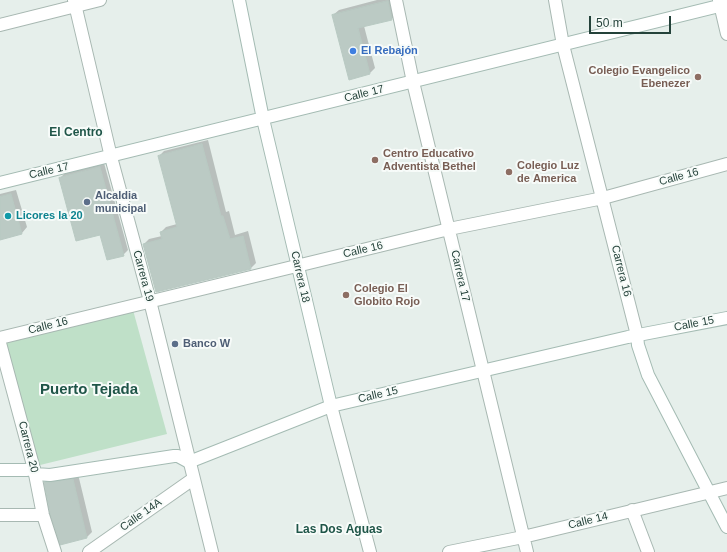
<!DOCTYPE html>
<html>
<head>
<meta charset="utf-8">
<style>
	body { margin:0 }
	#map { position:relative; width:727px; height:552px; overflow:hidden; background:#e6efeb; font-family:Helvetica,sans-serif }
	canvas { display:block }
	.scale { position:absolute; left:589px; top:16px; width:82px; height:18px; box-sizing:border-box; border:2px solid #24423a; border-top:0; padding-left:5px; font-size:12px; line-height:14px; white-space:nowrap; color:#24423a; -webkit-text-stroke:3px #f7fbf9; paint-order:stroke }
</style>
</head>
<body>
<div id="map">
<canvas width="727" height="552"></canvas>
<div class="scale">50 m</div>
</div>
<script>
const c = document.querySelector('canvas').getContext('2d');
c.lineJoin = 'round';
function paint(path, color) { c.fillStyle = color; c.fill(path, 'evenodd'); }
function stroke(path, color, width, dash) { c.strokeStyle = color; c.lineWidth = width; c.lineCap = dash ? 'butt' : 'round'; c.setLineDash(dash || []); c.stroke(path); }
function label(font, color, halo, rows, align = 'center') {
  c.font = font + ' Helvetica,sans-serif'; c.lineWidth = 4; c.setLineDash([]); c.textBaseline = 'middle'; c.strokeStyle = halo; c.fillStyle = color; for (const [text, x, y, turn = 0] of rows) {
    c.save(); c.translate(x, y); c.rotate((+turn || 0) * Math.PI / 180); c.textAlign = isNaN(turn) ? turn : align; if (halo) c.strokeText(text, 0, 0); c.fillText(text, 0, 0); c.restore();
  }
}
paint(new Path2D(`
	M133,310L167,434L36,466L3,344Z`), '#bfe0c8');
paint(new Path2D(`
	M377,0H394L397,13L392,19L364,26L375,68L370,73L350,79L333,15L339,10Z
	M208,140L226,212L229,211L235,235L248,231L256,263L251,268L144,244L149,239L162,236L161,232L166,227L177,224L159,156L164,151Z
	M104,163L128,250L123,255L100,233L60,178L65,173Z
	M16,190L27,227L22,233L0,239V194Z
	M78,474L92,532L87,537L61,543L45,482L51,477Z`), '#0003');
const building = new Path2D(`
	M388,1L392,20L358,28L370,74L349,80L332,15Z
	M202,144L221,216H223L230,239L243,236L251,269L156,292L143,244L162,239L160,232L177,227L158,156Z
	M100,167L124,256L107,260L100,235L76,241L59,178Z
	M11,194L22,234L0,240V197Z
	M73,479L87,538L60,545L50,514L44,482H51Z`);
paint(building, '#bbcac4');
stroke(building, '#b8c9c2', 1);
const street = new Path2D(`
	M74,0L111,157L150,301L212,552
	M396,0L413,82L527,552
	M555,0L563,45L637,335
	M719,0L727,34
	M0,25L100,0
	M0,338L449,229L603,198L727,164
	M0,343L34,469L43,515L55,552
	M331,406L370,552
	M632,510L648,552
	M0,515H43
	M89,552L193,479
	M449,552L523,537L727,488`);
const secondary = new Path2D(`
	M239,0L263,119L331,406
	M0,183L727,4
	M637,335L638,345L648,375L727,527
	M0,470H26L34,469
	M35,474L50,475L174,456H178L189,462L331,406L628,337L727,318`);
stroke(street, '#a8b8b2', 14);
stroke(secondary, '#a4bbb3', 14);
stroke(street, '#fff', 12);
stroke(secondary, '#fff', 12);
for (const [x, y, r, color] of [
	[353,51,4,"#3f7fe0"],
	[698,77,4,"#8d6e63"],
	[375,160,4,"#8d6e63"],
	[509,172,4,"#8d6e63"],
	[87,202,4,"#5c6f8a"],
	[8,216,4,"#0f9aa8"],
	[346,295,4,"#8d6e63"],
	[175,344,4,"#5c6f8a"]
]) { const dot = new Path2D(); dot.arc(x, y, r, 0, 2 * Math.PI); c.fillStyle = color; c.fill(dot); stroke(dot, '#f7fbf9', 1.5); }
label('bold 11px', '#366cbe', '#f7fbf9', [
	["El Rebajón",361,51]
], 'left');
label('bold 11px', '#785e54', '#f7fbf9', [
	["Colegio Evangelico",690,71,"right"],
	["Ebenezer",690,84,"right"],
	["Centro Educativo",383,154],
	["Adventista Bethel",383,167],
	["Colegio Luz",517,166],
	["de America",517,179],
	["Colegio El",354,289],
	["Globito Rojo",354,302]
], 'left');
label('11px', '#24423a', '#f7fbf9', [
	["Calle 17",364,94,-14],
	["Calle 17",49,171,-13],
	["Calle 16",679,177,-15],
	["Calle 16",363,250,-13],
	["Carrera 16",621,271,76],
	["Carrera 19",143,276,75],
	["Carrera 17",460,276,77],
	["Carrera 18",300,277,77],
	["Calle 15",694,324,-11],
	["Calle 16",48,326,-14],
	["Calle 15",378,395,-13],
	["Carrera 20",28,447,76],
	["Calle 14A",141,515,-35],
	["Calle 14",588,521,-14]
]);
label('bold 11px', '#4e5e75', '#f7fbf9', [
	["Alcaldia",95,196],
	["municipal",95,209],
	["Banco W",183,344]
], 'left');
label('bold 11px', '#0d838f', '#f7fbf9', [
	["Licores la 20",16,216]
], 'left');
label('bold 12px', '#1f5548', '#f7fbf9', [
	["El Centro",76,133],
	["Las Dos Aguas",339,530]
]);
label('bold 15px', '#1f5548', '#f7fbf9', [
	["Puerto Tejada",89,390]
]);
</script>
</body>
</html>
